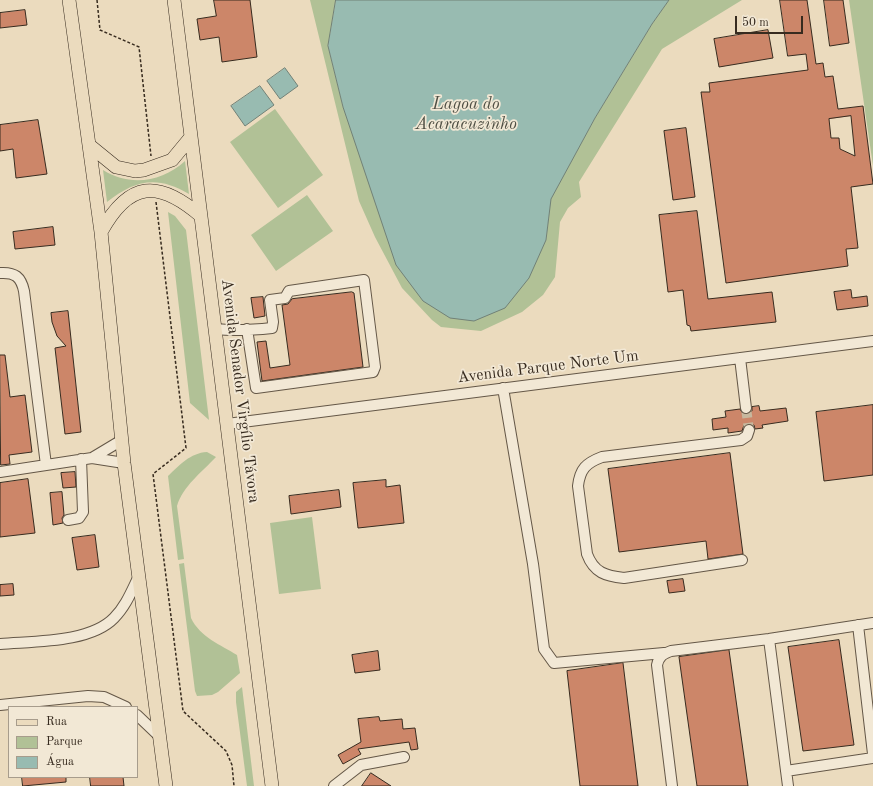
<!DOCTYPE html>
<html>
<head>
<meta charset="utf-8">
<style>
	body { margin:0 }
	#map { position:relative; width:873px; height:786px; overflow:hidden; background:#ebdbbe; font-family:"Old Standard TT",serif }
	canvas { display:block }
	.legend { position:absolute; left:8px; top:706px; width:130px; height:72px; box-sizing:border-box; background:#f2e8d5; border:1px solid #a79c8c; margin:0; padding:5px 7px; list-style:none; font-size:12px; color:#372b1f }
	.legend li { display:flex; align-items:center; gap:8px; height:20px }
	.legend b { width:20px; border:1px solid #a79c8c }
	.scale { position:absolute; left:735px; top:16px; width:68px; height:18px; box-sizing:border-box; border:2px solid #372b1f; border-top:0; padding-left:5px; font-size:12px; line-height:14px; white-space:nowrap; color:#372b1f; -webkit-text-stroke:3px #f2e8d5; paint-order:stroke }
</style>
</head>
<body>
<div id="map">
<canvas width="873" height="786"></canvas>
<ul class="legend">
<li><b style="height:5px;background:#ebdbbe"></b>Rua</li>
<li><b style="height:11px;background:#b1c196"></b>Parque</li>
<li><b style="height:11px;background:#98bbb1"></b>Água</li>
</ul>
<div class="scale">50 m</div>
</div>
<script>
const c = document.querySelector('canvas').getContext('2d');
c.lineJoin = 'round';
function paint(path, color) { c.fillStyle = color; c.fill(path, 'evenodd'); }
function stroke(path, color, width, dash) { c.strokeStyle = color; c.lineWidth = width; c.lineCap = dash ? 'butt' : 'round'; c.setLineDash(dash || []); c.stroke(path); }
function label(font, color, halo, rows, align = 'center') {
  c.font = font + ' "Old Standard TT",serif'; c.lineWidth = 3.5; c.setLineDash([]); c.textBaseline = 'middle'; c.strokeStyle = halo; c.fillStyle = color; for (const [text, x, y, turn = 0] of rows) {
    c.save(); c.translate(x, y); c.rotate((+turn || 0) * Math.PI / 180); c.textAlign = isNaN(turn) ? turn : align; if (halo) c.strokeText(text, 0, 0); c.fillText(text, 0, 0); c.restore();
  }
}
paint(new Path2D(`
	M310,0H336L328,46L343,107L546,240L550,199L595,118L652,24L669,0H742L662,49L579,182L581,197L568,208L560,222L555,277L543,295L522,312L481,331L441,327L432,320L402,288L375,237L359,201Z
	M849,0H873V166Z
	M275,109L323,175L278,208L230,142Z
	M185,161L189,194C157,175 135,180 107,202L103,170C130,187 162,182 185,161Z
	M307,195L333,231L276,271L251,235Z
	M168,212L175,216L186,230L209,420L190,403Z
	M207,452L216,457C202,472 183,486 177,506L184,559L178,560L168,476C180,465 190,453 207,452Z
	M312,517L321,589L279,594L270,523Z
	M184,563L191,618C200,637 221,645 237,655L240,673L218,692L212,695L197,696L195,691L179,564Z
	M242,687L254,786H247L236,702V692Z`), '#b1c196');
const water = new Path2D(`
	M336,0H669L652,24L595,118L551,199L546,240L529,278L505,308L474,321L450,318L423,301L396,265L343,107L328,46Z
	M285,68L298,86L280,99L267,81Z
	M260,86L274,105L245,126L231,106Z`);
paint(water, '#98bbb1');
stroke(water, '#718177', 1);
const building = new Path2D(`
	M214,0H250L257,57L222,62L219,37L200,40L197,19L216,16Z
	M780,0H807L816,64L823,63L825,77L833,76L838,109L863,106L873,184L851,187L858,248L846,249L848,266L726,283L701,92H710L709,83L808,70L806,54L788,56ZM851,116L855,156L840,149L839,138H831L829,119Z
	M824,0H843L849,43L830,46Z
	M25,10L27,25L0,28V13Z
	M768,30L773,58L719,67L714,39Z
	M38,120L47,174L16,178L13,149L0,151V125Z
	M686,128L695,197L673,200L664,131Z
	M697,211L708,299L772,292L776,322L691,331L690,326L687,325L683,290L668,292L659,215Z
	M53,227L55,245L15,249L13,232Z
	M851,290L852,298L867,296L868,306L837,310L834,292Z
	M352,292L354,293L363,367L262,381L257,342L266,341L270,368L290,365L282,305L288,304L292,299Z
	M263,297L265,316L254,318L251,298Z
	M68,311L81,432L65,434L55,348L66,346L57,336L52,322L51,313Z
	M0,355H5L10,397L25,395L32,452L9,455L10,464L1,465Z
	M873,405V475L824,481L816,412Z
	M759,406L760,411L786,408L788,421L762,425L763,428L755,429L754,425L748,424L744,425L742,431L728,433V428L713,430L712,419L726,417L725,411L740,409L743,414H747L752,411V407Z
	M730,453L743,554L708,559L706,541L619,552L608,469Z
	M75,472L76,487L63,488L61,473Z
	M28,479L35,533L0,537V483Z
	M386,480V487L400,485L404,523L358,528L353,483Z
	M339,490L341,507L291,514L289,496Z
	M62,492L64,515L62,518L63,523L53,525L50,493Z
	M95,535L99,567L77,570L72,538Z
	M683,579L685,591L669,593L667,581Z
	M13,584L14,595L0,596V585Z
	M839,640L854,745L803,751L788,647Z
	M729,650L748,786H697L679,657Z
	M378,651L380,670L355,673L352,655Z
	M623,663L638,786H580L567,671Z
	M379,717L380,721L402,719L403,729L415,728L418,749L411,750L409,742L358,749L361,754L343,764L338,755L361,742L358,719Z
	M371,773L391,786H362Z
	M22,777H66V782L23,786Z
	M90,777H123L124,786H91Z`);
paint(building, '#cc8669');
stroke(building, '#372b1f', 1);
stroke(new Path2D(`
	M746,408L749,430`), '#c7b89e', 10, [10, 5]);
const minor = new Path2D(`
	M0,273C15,272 21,277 24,291L46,465
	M215,329C234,331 253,330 272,328L273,322L270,300L285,298L289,291L364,280L375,367L373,372L256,388L247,329
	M740,358L746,408
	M503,388L533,564L544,649L554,663L664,653
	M227,424L873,341
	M92,458L122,440
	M0,472L92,458L124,463
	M68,520L79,518L83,512L81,459
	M742,560L624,578C606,576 594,573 587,554L578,486C580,469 586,463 602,457L741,440L747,436L749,430
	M858,625L873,754
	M769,639L788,786
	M0,644C33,641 90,643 114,618C126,606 132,590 139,576
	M0,705L88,696L104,697L126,707
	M137,715L159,736
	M786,771L873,758
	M334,786L361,765L404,757
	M672,786L657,665C659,656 663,654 671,651L769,639L873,623`);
const major = new Path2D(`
	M69,0L101,232L124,463L166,786
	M174,0L272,786
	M89,145L116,167L135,171L144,170L172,160L191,137
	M101,232C129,181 158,179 201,216`);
stroke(minor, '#645747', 12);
stroke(major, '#372b1f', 14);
stroke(new Path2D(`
	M97,0L100,30L139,47L151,156
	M156,202L186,448L153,474L183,711L226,751L232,765L234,786`), '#372b1f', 1.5, [3, 2]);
stroke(minor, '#f2e8d5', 10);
stroke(major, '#ebdbbe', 13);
label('16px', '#372b1f', '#f2e8d5', [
	["Avenida Parque Norte Um",548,367,-7],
	["Avenida Senador Virgílio Távora",240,391,83]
]);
label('italic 17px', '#4f4f44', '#f2e8d5', [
	["Lagoa do",466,105],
	["Acaracuzinho",466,125]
]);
</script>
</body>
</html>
